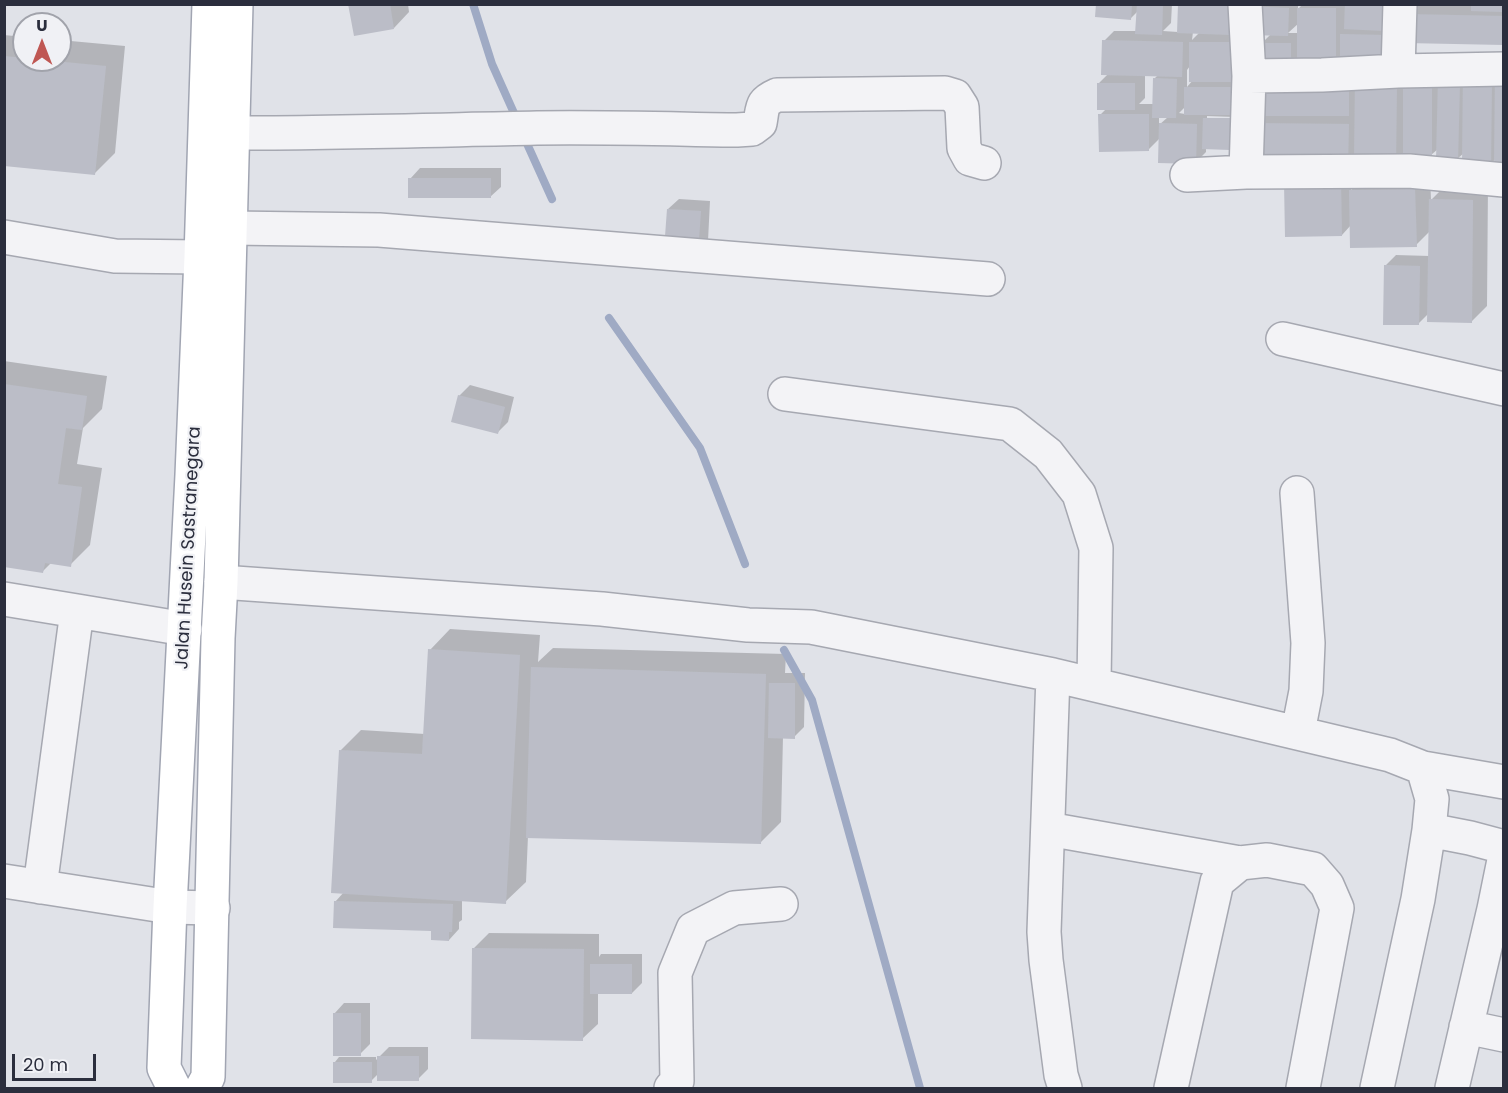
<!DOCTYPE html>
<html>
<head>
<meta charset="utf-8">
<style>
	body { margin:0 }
	#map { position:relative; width:1508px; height:1093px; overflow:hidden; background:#e0e2e8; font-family:Poppins,sans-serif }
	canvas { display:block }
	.frame { position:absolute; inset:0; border:6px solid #2b2e3d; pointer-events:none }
	.north { position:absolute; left:12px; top:12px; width:60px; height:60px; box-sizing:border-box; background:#f0f1f5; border:2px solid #a1a3ab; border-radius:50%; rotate:0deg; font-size:16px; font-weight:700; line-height:24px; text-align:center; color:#2b2e3d }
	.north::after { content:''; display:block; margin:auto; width:21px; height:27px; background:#bf5753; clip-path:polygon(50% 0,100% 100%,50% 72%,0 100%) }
	.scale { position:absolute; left:12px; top:1054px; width:84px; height:27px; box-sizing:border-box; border:3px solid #2b2e3d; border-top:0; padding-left:8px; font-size:18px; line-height:21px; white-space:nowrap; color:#2b2e3d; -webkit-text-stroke:4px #f0f1f5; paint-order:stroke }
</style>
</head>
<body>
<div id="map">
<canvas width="1508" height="1093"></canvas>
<div class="frame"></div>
<div class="north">U</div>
<div class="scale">20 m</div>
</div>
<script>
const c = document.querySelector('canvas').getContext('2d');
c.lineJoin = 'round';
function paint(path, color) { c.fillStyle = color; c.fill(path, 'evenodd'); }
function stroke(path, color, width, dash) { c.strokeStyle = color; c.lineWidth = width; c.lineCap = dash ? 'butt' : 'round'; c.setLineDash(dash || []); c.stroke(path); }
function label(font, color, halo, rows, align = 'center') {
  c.font = font + ' Poppins,sans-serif'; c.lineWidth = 4.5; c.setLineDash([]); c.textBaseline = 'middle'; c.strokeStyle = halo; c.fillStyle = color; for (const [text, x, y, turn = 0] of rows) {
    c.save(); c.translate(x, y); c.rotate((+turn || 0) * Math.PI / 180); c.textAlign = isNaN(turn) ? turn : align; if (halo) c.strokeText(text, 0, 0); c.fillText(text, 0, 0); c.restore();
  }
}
paint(new Path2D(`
	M350,4H408L409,12L394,28Z
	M1097,4H1172L1171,23L1163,31L1178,32L1242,4L1234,117L1207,116V119L1234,120V144L1229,148H1206V152L1196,162L1160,138L1149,149L1100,115L1107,108L1099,83L1108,74L1104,41L1114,31H1137L1138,11L1131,18ZM1193,32H1200L1192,40ZM1190,66L1193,80L1187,87V70ZM1145,75H1158L1154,79V104H1139L1145,98ZM1185,107V114L1179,113ZM1159,116L1168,117L1159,125Z
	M1252,4H1298V9L1303,4H1395L1394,58L1502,66L1496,159L1490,164L1464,153L1457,159L1438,149L1431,155L1404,152L1395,161L1250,162L1262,43L1271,34ZM1299,23V33H1288Z
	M1417,4H1504V44L1407,14Z
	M4,35L24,37V60H60V40L125,46L115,153L95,173L4,165Z
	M420,168H501V187L490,197L410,179Z
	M1351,172V190L1366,175L1430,174L1431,200L1446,185H1488L1487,306L1472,321L1429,313L1418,324L1386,265L1396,255L1430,256V231L1416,245L1351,225L1342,235H1287Z
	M679,199L710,201L708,241L697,251L668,209Z
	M4,361L107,376L102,409L83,428L77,464L102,468L90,545L70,565L52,562L43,571L4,565Z
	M470,385L514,397L508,422L498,432L459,396Z
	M450,629L540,635L538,662L553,648L786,654L785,673H805L804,727L794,737H783L781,822L760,843L528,836L526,882L505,902L462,900V920L459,922V929L449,940L433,929L335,902L344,892L341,750L361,730L425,734L430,650Z
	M489,933L599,934V957L601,954H642V983L632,993H598V1024L582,1039L474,948Z
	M344,1003H370V1044L360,1054L334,1014Z
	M389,1047H428V1069L418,1079L379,1073L371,1081L335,1062L339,1057H376V1060Z`), '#0003');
stroke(new Path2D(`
	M473,4L492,64L518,122
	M524,137L552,199
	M609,318L700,448L745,564
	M784,650L812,700L920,1088`), '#9faac4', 8);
paint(new Path2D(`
	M348,4H390L394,29L354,36Z
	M1096,4H1132L1131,20L1095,17Z
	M1137,4H1163L1162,35L1135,34Z
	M1178,4H1233L1232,35L1177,33Z
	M1345,4H1386L1385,31L1344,29Z
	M1471,4H1504V12L1471,11Z
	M1248,6L1289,8L1288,36L1248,35Z
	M1297,8H1336V70H1297Z
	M1405,14L1504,16V45L1405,43Z
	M1340,34L1384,35V70L1340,69Z
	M1102,40L1183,42L1182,77L1101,75Z
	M1189,42H1235V82H1189Z
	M1260,43H1291V73L1260,72Z
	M4,56L24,58V60H43L106,66L95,175L4,166Z
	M1403,73H1432V157H1403Z
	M1495,75H1504V168H1494Z
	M1463,76H1492L1491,166L1462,165Z
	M1153,78L1177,79L1176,118H1152Z
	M1438,80L1460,81L1458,161L1436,160Z
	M1253,82H1349V116H1253Z
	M1355,82H1397L1396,163L1354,162Z
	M1097,83H1135V110H1097Z
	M1184,87H1234V115H1184Z
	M1098,114H1149V151L1099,152Z
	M1203,118H1230V150L1202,149Z
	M1159,123L1197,124L1196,164L1158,163Z
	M1249,123L1349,124L1348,165L1248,163Z
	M408,178H491V198H408Z
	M1341,182L1342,236L1285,237L1284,183Z
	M1415,189L1417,247L1350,248L1349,190Z
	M1429,199L1473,200L1472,323L1427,322Z
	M667,209L701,211L698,253L664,250Z
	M1384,265L1420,266L1419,325H1383Z
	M4,384L87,396L82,430L66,428L58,484L82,487L71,567L45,563L43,573L4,567Z
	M458,395L505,407L498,434L451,422Z
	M428,649L520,655L506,904L331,893L339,750L422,754Z
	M531,667L766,674L761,844L526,838Z
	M769,683H795V739L768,738Z
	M334,901L453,904L452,932H449V941L431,940V931L333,928Z
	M472,948L584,949L583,1041L471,1039Z
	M590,964H632V994H590Z
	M333,1013H361V1056H333Z
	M377,1056H419V1081H377Z
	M333,1062H372V1083H333Z`), '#bbbdc7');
const minor = new Path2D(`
	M1245,4L1249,76L1246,172
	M1398,71L1400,4
	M1249,76L1322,75L1398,71L1504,69
	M232,133C334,133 435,130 537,128C604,127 671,129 737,130L752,129L760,123C763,106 761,102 777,95L945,93L955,96L962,107L964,148L970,159L984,163
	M1187,175L1246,172L1409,171L1504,180
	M231,228L379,230L988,279
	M4,237L115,256L201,257
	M1283,339L1504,389
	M785,394L1010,424L1048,454L1079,494L1096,548L1094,684
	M1297,493L1308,643L1306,691L1298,732
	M221,582L602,609L748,625L811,627L1053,675L1390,755L1423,768L1432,799L1429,830L1418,899L1377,1088
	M4,599L77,611L40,887
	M77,611L185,629
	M1053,675L1044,932L1046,960L1061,1075L1065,1088
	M1423,768L1504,782
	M1048,829L1240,863
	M1429,830L1470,838L1504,847
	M4,881L170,907L213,908
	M1466,1027L1504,1035
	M671,1088L677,1081L675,973L693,929L734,908L781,904
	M1171,1088L1217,882L1240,863L1267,860L1313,869L1327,885L1337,908L1303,1088
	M1452,1088L1494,909L1504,860`);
const major = new Path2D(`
	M174,1088L164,1068L170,907L192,475L201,257L209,4
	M202,1088L208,1077L218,638L221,582L236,4`);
stroke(minor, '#a6a8b1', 36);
stroke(major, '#a1a5b2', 36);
stroke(minor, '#f3f3f6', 33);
stroke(major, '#fff', 33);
label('18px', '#2b2e3d', '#f0f1f5', [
	["Jalan Husein Sastranegara",189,548,-87]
]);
</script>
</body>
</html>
